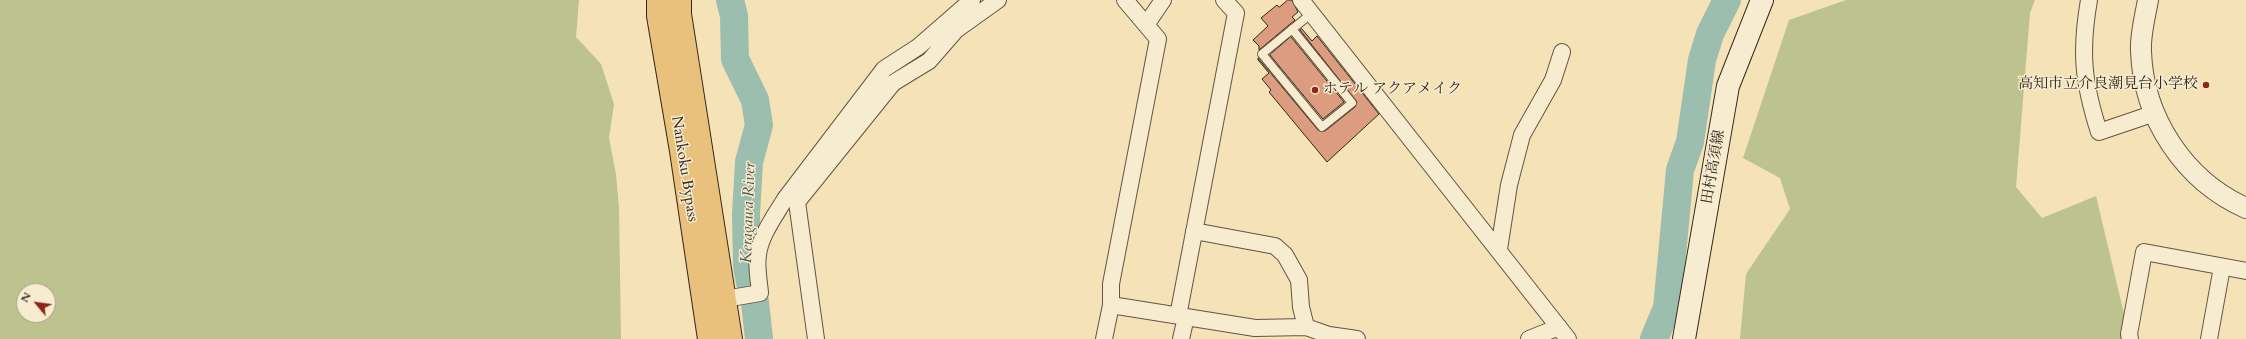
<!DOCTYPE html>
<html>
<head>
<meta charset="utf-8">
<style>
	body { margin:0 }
	#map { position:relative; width:2246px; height:339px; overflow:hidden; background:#f5e2b7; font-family:Cardo,serif }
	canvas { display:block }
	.north { position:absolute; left:16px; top:283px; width:40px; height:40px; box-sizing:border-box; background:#f8ecd0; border:1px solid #a89d88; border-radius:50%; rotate:299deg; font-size:11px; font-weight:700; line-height:16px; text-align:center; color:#31261c }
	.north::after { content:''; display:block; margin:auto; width:14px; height:18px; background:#8f2418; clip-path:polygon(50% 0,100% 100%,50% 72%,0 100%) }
</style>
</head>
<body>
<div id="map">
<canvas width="2246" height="339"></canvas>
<div class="north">N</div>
</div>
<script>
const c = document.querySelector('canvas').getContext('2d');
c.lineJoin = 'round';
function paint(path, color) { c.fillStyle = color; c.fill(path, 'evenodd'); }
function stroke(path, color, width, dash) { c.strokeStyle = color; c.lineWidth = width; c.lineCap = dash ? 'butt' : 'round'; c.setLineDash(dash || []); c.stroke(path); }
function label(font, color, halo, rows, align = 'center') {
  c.font = font + ' Cardo,"Noto Serif JP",serif'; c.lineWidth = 3; c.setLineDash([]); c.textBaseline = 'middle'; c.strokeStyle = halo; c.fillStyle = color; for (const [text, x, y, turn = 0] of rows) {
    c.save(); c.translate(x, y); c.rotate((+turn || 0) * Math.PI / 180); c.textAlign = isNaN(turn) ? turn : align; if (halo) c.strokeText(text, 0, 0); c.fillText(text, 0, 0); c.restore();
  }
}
paint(new Path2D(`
	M0,0H579L576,37L601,64L614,104L609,138L616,174L619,208L621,339H0ZM24,291H48V315H24Z
	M1846,0H2035L2030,13L2016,187L2042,218L2096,196L2130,339H1740L1746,274L1790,209L1780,178L1743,158L1789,20Z`), '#bcc38e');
stroke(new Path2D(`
	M730,0L734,16L735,59L755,100L759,125L749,162L746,214L747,266L751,288
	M755,302L759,339
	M1654,339L1667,308L1680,170L1690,142L1702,60L1710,34L1727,0`), '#9cbeaf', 28);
const building = new Path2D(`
	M1288,0H1292L1298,12L1292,17L1295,20L1259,50V46L1253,40L1268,26L1261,18L1277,5L1279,7Z
	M1302,29L1312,41L1317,36L1379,114L1327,162L1269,92L1271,90L1262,79L1269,73L1258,60V58L1318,130L1325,131L1355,107L1357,102L1300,30Z
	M1291,37L1344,102L1323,119L1270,55Z`);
paint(building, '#dc9c7f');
stroke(building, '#31261c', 1);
const service = new Path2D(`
	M1292,29L1352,103L1322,127L1262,54L1312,13`);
const minor = new Path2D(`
	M1301,0L1568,339
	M2089,0C2080,52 2083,82 2099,132L2155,113
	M1146,25L1163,0
	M1194,231L1275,246L1285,255L1299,280L1301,307L1306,327
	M1499,249L1509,185L1522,135L1553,80L1562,52
	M725,299L760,293C759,281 756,267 758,255C760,236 775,216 785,199L884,69L918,47L972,0
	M1111,305L1255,328L1306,327L1329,335L1357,339
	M1178,316L1236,13L1224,0
	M816,339L797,202L893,83L929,61L956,30L998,0
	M1104,339L1111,305V284L1158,39L1125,0
	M1181,339L1186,317
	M1529,339L1559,327
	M2130,339L2129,334L2144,252L2246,271
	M2209,339L2222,267`);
const tertiary = new Path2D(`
	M2148,0C2145,17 2140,35 2141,51C2143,118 2185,181 2246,208`);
const secondary = new Path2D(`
	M1684,339L1728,86L1762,0`);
const trunk = new Path2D(`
	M658,0V16L681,151L709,339
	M680,0V14L731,339`);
stroke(service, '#625543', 10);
stroke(minor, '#625543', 18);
stroke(tertiary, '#625543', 22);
stroke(secondary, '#31261c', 24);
stroke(trunk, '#31261c', 24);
stroke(service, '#f8ecd0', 8);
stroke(minor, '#f8ecd0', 16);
stroke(tertiary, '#f8ecd0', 20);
stroke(secondary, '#f8ecd0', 22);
stroke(trunk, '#eac17c', 22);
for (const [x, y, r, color] of [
	[2206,85,4,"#8f2418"],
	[1315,90,4,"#8f2418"]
]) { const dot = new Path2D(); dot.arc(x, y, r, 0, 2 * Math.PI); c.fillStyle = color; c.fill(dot); stroke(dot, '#f8ecd0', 1.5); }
label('15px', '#31261c', '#f8ecd0', [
	["高知市立介良潮見台小学校",2198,85],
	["ホテル アクアメイク",1323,90,"left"]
], 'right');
label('15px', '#31261c', '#f8ecd0', [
	["田村高須線",1714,167,-80],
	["Nankoku Bypass",684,169,81]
]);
label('italic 16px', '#515448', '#f8ecd0', [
	["Keragawa River",749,213,-88]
]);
</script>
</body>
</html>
